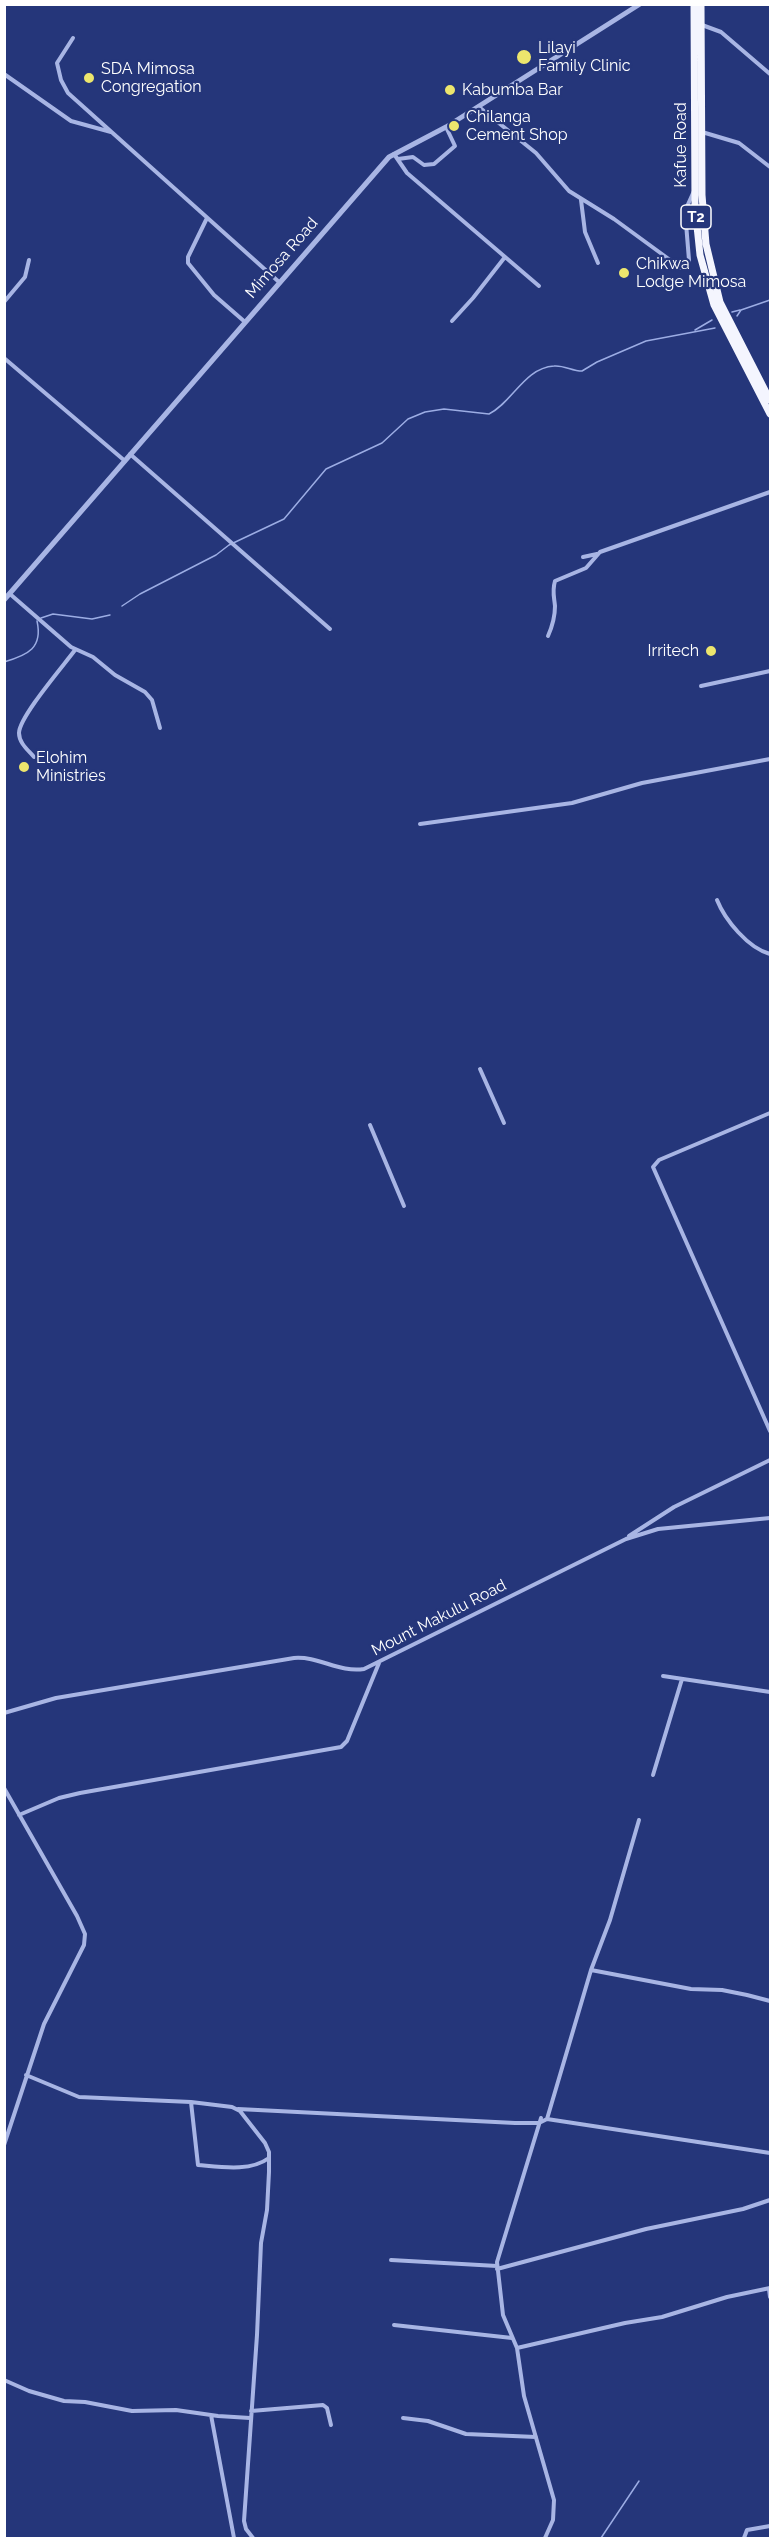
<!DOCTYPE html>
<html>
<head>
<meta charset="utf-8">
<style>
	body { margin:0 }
	#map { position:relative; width:775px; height:2543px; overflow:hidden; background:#25367a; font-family:Raleway,sans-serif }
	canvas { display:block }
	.frame { position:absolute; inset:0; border:6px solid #fff; pointer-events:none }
</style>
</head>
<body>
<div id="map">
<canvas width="775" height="2543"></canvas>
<div class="frame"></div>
</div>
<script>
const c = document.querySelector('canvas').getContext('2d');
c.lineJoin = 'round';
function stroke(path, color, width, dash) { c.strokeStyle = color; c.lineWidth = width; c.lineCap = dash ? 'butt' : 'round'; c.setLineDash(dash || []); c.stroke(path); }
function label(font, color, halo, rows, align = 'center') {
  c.font = font + ' Raleway,sans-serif'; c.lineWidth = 4.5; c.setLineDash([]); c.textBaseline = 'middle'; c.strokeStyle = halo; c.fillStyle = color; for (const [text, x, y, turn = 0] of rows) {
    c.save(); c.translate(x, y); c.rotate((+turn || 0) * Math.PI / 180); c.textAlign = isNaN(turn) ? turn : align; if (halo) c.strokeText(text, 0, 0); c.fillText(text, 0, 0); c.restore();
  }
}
stroke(new Path2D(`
	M732,312L740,310
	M737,316L741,310L770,300
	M695,330L712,320
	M122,606L140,594L216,555L229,545L284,519L326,469L382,443L408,419L425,412L444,409L489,414C513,402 524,368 554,366C564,365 572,371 582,371L597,362L646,341L715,328
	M41,618L53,614L92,619L110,615
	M4,662C28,655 43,648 37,621
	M601,2538L639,2481`), '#9cade4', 1.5);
stroke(new Path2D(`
	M702,25L721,32L770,74
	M73,38L57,63L61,80L68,93L279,282
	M4,74L71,121L111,132
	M479,107L536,153L569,191L614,219L681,268L686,267L689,260L685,211L694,191
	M702,132L739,143L770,167
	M394,154L407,173L539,286
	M398,159L413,157L424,165L434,164L455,146L446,127
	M581,200L585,232L598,263
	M207,218L188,257V263L214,295L245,322
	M4,302L25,277L29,260
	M452,321L473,298L505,257
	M4,358L125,461
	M130,454L330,629
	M583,557L597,554
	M10,594L71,647L93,657L115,675L145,692L152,700L160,728
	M548,636C552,627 555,617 555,606C554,596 552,591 555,581L586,568L600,552L770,492
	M701,686L770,671
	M34,757C28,750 19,743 19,733C19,717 64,665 75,650
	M420,824L572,803L642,783L770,759
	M717,900C725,920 748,948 770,954
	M480,1069L504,1123
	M770,1113L659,1160L653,1167L770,1431
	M370,1125L404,1206
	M629,1536L674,1507L770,1460
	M663,1676L770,1692
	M4,1713L56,1698L294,1658C319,1656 339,1673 364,1669L626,1539L658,1529L770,1518
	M653,1775L682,1679
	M4,1788L77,1916L85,1934L84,1945L44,2024L4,2145
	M19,1815L59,1798L80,1793L341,1747L347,1741L379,1663
	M591,1970L691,1989L722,1990L747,1995L770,2001
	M26,2075L79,2097L191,2102L232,2107L240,2111L265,2143L269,2152V2172L267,2210L261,2243L257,2335L244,2521L246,2529L253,2538
	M191,2102L198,2165C221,2167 250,2172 269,2158
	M238,2109L515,2123H539L547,2119L591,1970L610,1920L639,1820
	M541,2118L497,2262L503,2315L517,2348L524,2396L554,2500L553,2520L545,2538
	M547,2119L770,2153
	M391,2260L497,2266
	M497,2269L646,2229L743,2209L770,2200
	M769,2289L770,2297
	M394,2325L512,2338
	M517,2348L625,2323L662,2317L727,2297L770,2288
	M4,2380L29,2391L64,2401L85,2402L132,2411L176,2410L218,2416L250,2418
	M251,2411L323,2405L327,2408L331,2425
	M211,2415L234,2538
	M403,2418L428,2421L466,2434L536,2437
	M744,2538L747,2530L770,2526`), '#a8b5e4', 4);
stroke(new Path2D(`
	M4,600L389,157L446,127L640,4`), '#a8b5e4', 5);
stroke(new Path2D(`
	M694,4L695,207L700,255L714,305L770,414
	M701,4L702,195L706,244L720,302L770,400`), '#f4f5fe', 7);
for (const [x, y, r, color] of [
	[524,57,8,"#ede66d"],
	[89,78,6,"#ede66d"],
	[450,90,6,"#ede66d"],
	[454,126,6,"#ede66d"],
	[624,273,6,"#ede66d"],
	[711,651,6,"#ede66d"],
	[24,767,6,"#ede66d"]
]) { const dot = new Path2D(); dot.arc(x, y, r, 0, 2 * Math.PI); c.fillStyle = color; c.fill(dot); stroke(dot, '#25367a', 2); }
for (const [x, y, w] of [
	[696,217,30]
]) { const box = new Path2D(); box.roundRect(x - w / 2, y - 12, w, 24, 4.5); c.fillStyle = '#25367a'; c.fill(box); stroke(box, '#fff', 1.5); }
label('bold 15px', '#fff', null, [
	["T2",696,217]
]);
label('16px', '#fff', '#25367a', [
	["Lilayi",538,48],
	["Family Clinic",538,66],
	["SDA Mimosa",101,69],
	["Congregation",101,87],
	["Kabumba Bar",462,90],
	["Chilanga",466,117],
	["Cement Shop",466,135],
	["Chikwa",636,264],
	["Lodge Mimosa",636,282],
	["Irritech",699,651,"right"],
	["Elohim",36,758],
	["Ministries",36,776]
], 'left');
label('16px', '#fff', '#25367a', [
	["Kafue Road",681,145,-90],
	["Mimosa Road",282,258,-49],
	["Mount Makulu Road",439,1618,-27]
]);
</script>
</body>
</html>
